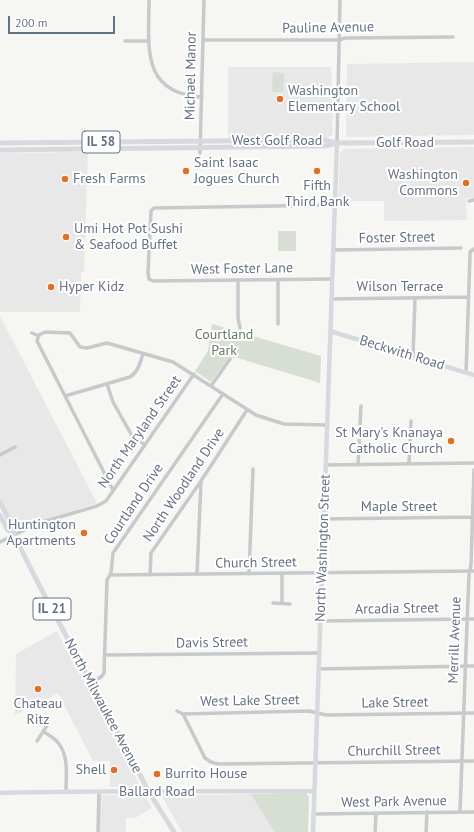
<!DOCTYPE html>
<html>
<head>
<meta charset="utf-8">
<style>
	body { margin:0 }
	#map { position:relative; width:474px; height:832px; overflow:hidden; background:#f6f7f3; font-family:"PT Sans",sans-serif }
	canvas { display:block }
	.scale { position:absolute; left:8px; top:16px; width:107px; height:18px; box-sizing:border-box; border:2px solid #657285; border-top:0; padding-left:5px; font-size:12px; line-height:14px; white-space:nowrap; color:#657285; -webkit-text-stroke:3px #fff; paint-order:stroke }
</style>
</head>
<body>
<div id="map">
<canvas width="474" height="832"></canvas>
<div class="scale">200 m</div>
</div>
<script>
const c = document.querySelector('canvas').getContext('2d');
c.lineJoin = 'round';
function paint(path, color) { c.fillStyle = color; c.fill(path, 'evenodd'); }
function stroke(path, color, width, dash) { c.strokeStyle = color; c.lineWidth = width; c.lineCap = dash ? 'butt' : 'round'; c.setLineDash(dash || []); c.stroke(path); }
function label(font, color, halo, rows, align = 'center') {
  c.font = font + ' "PT Sans",sans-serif'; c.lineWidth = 4; c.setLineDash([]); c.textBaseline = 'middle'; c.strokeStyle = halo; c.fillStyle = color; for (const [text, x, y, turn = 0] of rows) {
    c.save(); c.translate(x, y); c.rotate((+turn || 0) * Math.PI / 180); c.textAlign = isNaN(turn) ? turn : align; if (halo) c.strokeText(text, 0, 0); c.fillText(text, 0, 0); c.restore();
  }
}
paint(new Path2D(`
	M474,62V135L346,137L347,64Z
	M228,67H331L333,130L332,135L327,138L228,139Z
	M474,147V198H466L467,220L384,221V201H338L340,153L343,149Z
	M88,152L84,272H81L80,312H0V153Z
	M0,316L97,503L19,528L14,526L0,499Z
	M57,631L138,781V784L137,787H110V761H93L58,693L15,715L16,654Z
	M251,794L274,832H182L162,797L163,796Z
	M98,795H145L152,808L135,818H126V832H97Z`), '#e7e8e7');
paint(new Path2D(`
	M273,72L284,73L283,92H272Z
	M278,231H296V251H278Z
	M212,324L321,356L320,383L238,358L229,357L211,382L195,371L208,351Z
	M305,793L309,797L308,832H274L251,794Z`), '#d7ded4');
stroke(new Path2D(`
	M149,0C149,46 140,93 202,97
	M203,40H339L345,38L453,37
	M125,41H149
	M337,143L340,0
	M200,153L204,0
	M469,201L474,200
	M333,250L461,248
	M332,279L153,281L149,279L148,273L151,211L154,208L335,205
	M238,280V318L240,328
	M331,299L468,297
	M278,324V280
	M32,333L39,336
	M413,356L415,298
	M466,373L470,255V252L474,249
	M107,384L113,402L131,434L144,444
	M211,386L230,359
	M65,396L130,377C138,372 140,363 143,354
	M0,455L15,447
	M409,464L411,421
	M325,465L474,463
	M358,465L361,406
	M113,490L37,341L39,335L45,332L70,333L80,347L87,348L107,343L173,362L256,415L284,424L327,425
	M323,519L473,517
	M0,542L39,523L97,506L106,501L194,374
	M282,573V603
	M197,574L201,481
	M249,574L253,469
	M110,575L474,571
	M150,575L151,553L201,481L247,410
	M273,603L290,604
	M320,621L474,619
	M105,655L319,653
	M318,669L474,666
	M92,683L102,676L104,673L107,580L111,573L113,553L223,394
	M177,711L183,714L309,711L326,715L474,713
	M183,714L205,758L211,762L218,764L474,761
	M44,732C49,735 56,739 59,744C69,757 66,776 66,791
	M37,741L48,724
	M460,812L467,624L469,575L471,565L474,470
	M313,814L474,812
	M98,832L99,792
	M375,832L376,813
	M426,832L427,812`), '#c7c9cd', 3.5);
stroke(new Path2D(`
	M330,331L474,375
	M0,793C105,790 209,792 314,791
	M313,832L337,143`), '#d6dadf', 4.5);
stroke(new Path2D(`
	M0,143L324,140L336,143
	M0,150L325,146L337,143L474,142
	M0,502L12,526L14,535L36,579L149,792L174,832
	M0,515L7,529L14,535`), '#d6dadf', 5);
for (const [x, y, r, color] of [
	[280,99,4,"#e56e25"],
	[186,171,4,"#e56e25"],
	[317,171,4,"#e56e25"],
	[65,179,4,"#e56e25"],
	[466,183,4,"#e56e25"],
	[66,237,4,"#e56e25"],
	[51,287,4,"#e56e25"],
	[451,441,4,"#e56e25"],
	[84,533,4,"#e56e25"],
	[38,689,4,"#e56e25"],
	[114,770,4,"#e56e25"],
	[157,774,4,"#e56e25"]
]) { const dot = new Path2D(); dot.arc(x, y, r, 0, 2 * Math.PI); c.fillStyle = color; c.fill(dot); stroke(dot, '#fff', 1.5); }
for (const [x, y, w] of [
	[101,142,38],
	[52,609,38]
]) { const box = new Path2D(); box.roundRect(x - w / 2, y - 11, w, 22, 3); c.fillStyle = '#fff'; c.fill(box); stroke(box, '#657285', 1); }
label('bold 13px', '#657285', null, [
	["IL 58",101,142],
	["IL 21",52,609]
]);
label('14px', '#657285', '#fff', [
	["Pauline Avenue",328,28,-1],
	["Michael Manor",191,76,-89],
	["West Golf Road",277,141],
	["Golf Road",405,143],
	["Foster Street",397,238,-1],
	["West Foster Lane",242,269,-1],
	["Wilson Terrace",400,287],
	["Beckwith Road",402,353,17],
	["North Maryland Street",140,432,-55],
	["North Woodland Drive",184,485,-56],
	["Courtland Drive",134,504,-56],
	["Maple Street",399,507],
	["North Washington Street",323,548,-88],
	["Church Street",256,563,-1],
	["Arcadia Street",397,609,-1],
	["Merrill Avenue",455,640,-88],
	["Davis Street",212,643,-1],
	["West Lake Street",250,701,-1],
	["Lake Street",395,703,-1],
	["North Milwaukee Avenue",103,706,62],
	["Churchill Street",394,751,-1],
	["Ballard Road",157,792],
	["West Park Avenue",394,802,-1]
]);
label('14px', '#657285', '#fff', [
	["Washington",288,91],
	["Elementary School",288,107],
	["Saint Isaac",194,163],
	["Jogues Church",194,179],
	["Washington",458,175,"right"],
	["Commons",458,191,"right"],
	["Fresh Farms",73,179],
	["Fifth",317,186,"center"],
	["Third Bank",317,202,"center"],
	["Umi Hot Pot Sushi",74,229],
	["& Seafood Buffet",74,245],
	["Hyper Kidz",59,287],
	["St Mary's Knanaya",443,433,"right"],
	["Catholic Church",443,449,"right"],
	["Huntington",76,525,"right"],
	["Apartments",76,541,"right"],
	["Chateau",38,704,"center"],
	["Ritz",38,720,"center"],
	["Shell",106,770,"right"],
	["Burrito House",165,774]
], 'left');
label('14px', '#657c64', '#fff', [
	["Courtland",224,335],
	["Park",224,351]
]);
</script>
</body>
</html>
